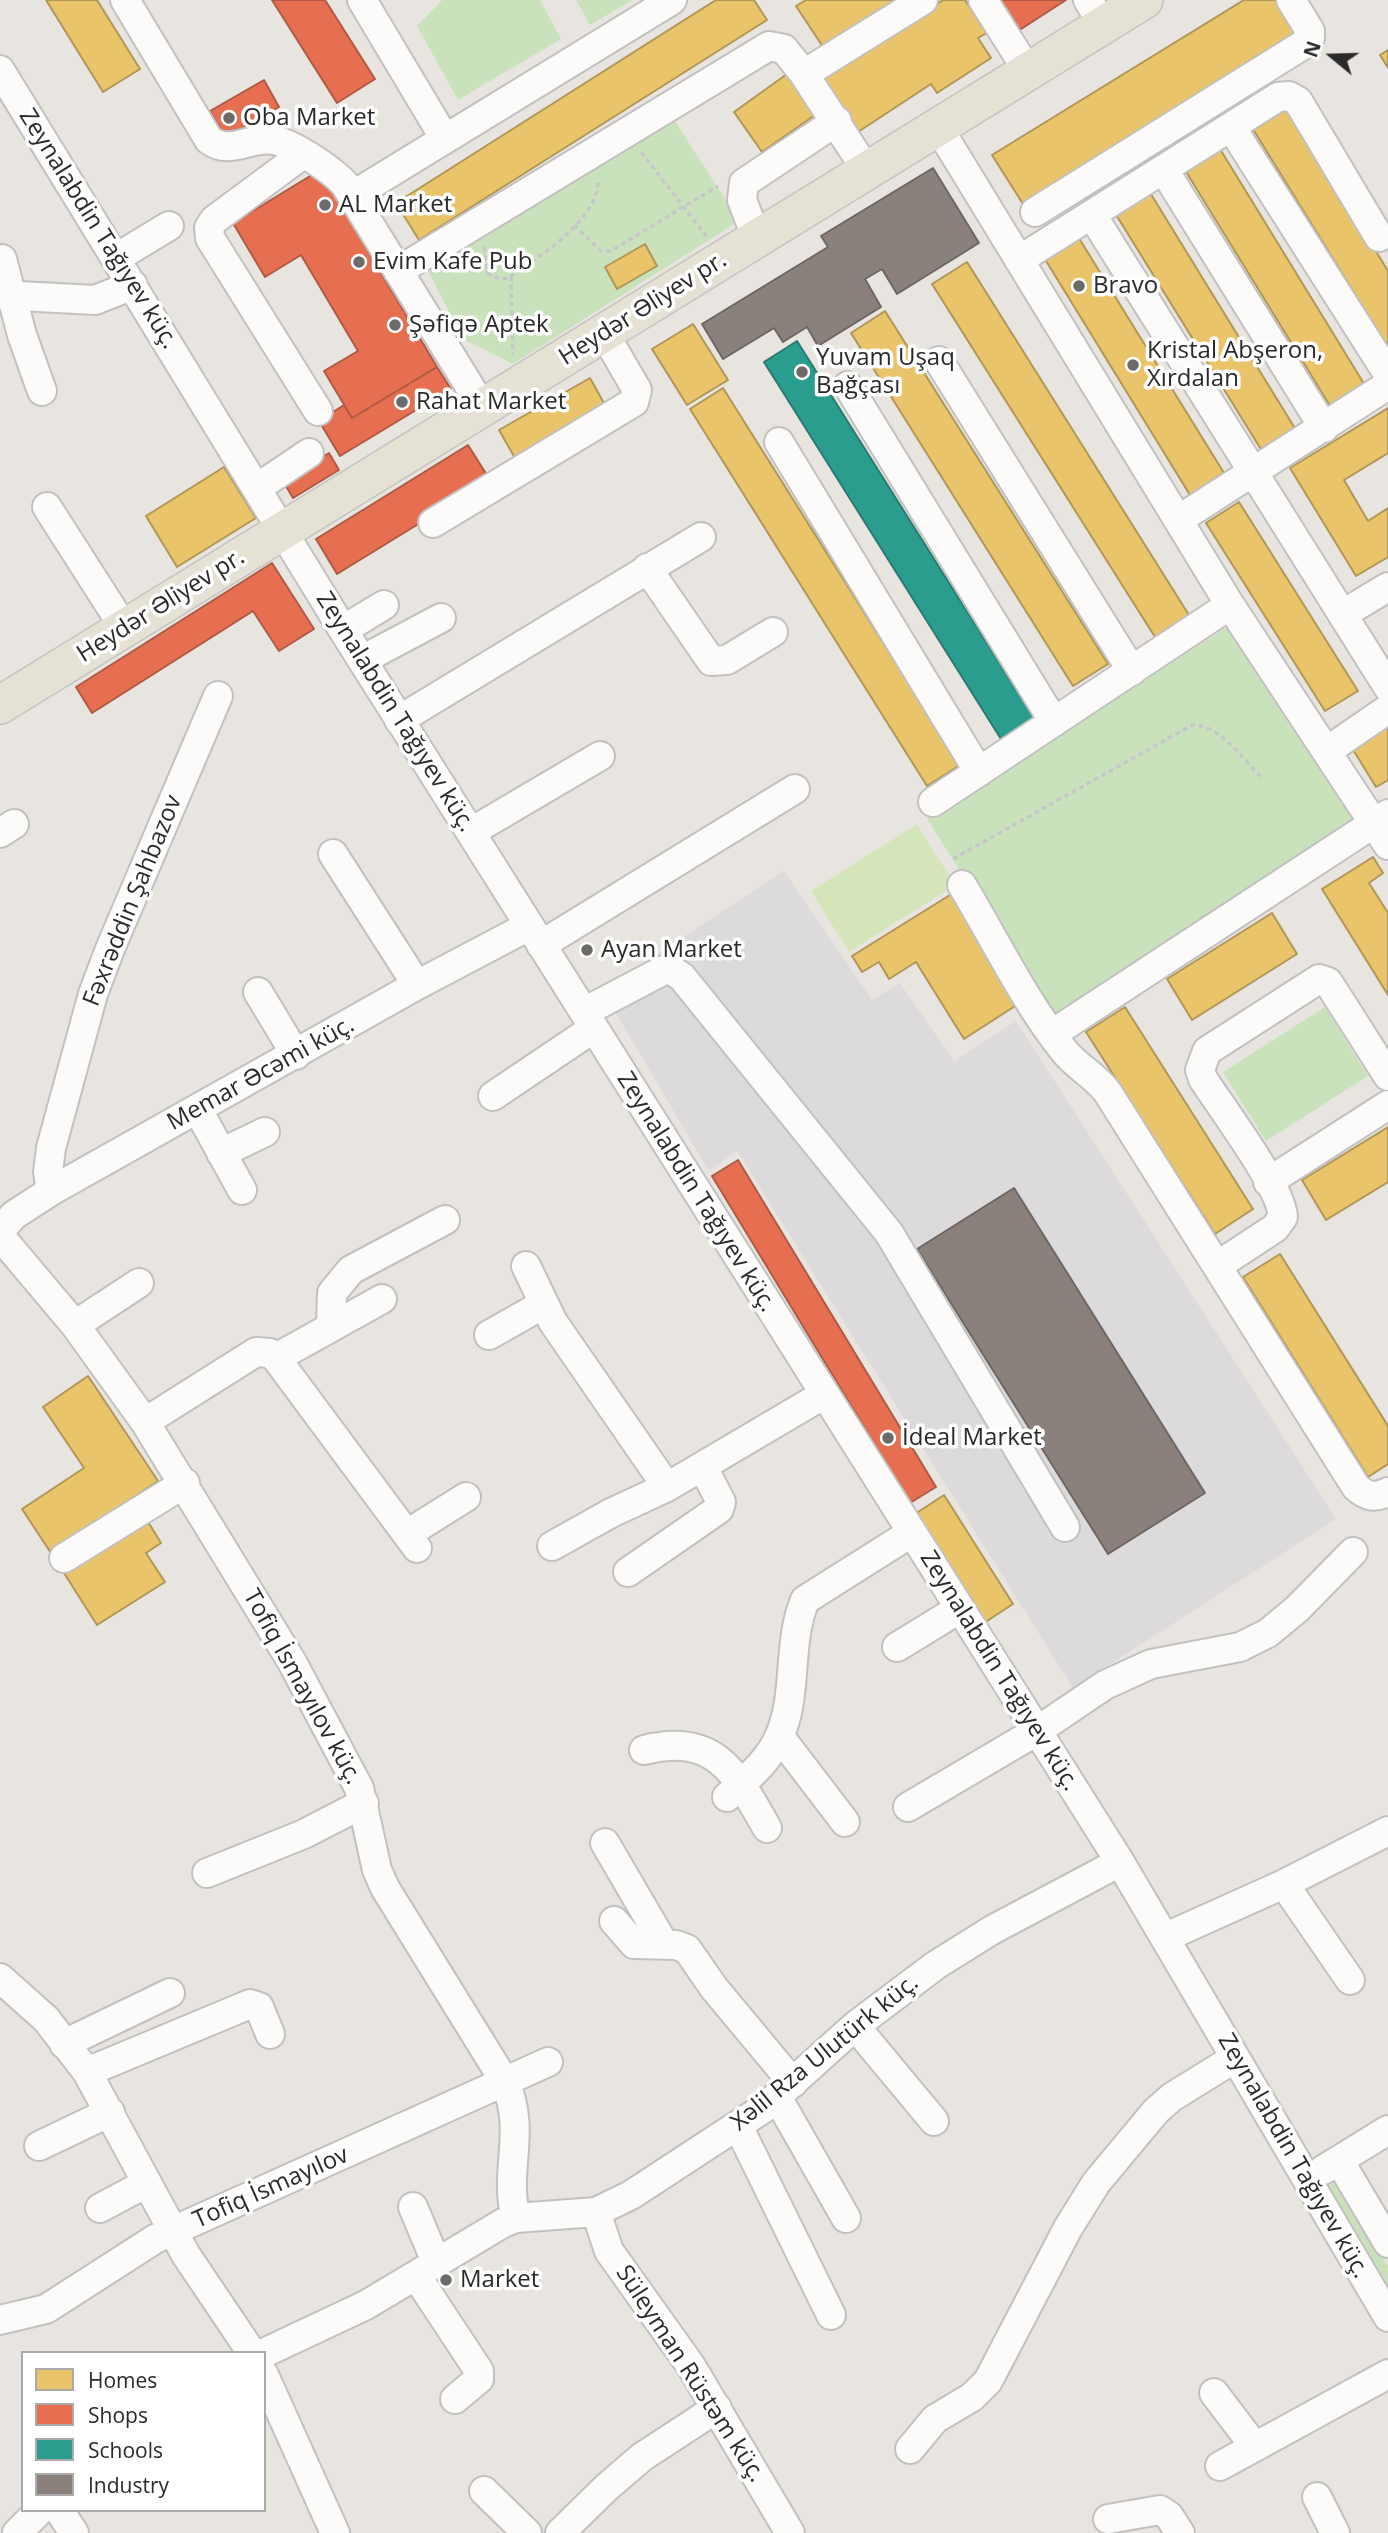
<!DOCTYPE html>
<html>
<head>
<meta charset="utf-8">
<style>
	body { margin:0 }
	#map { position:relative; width:1388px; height:2533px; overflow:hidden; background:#e8e5e0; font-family:"Open Sans",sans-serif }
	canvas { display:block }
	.legend { position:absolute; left:21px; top:2351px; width:245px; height:161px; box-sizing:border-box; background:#fff; border:2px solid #aaa; margin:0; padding:9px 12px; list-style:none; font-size:21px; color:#2a2a2a }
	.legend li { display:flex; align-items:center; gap:14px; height:35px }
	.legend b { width:35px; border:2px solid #aaa }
	.north { position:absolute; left:1297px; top:21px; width:70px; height:70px; -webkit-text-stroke:5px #fff; paint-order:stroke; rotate:289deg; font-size:19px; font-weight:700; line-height:28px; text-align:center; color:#2a2a2a }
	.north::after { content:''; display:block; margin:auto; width:24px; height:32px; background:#2a2a2a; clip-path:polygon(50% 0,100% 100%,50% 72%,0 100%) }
</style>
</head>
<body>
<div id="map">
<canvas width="1388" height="2533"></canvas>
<ul class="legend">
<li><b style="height:19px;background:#e9c46a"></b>Homes</li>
<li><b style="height:19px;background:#e76f51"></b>Shops</li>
<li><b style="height:19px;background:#2a9d8f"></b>Schools</li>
<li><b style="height:19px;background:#8a817c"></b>Industry</li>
</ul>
<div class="north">N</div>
</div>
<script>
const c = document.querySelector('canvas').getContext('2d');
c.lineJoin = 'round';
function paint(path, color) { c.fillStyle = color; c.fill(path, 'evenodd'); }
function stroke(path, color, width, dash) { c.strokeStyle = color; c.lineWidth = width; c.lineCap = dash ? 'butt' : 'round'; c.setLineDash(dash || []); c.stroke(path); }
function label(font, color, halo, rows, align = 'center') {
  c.font = font + ' "Open Sans",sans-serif'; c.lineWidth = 7; c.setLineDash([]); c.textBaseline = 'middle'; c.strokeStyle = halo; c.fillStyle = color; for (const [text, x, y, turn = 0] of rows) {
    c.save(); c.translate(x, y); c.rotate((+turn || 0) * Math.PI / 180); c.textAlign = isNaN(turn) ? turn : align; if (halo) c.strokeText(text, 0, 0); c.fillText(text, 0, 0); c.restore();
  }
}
paint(new Path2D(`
	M784,871L872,1000L900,983L954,1061L1016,1021L1336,1519L1073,1688L737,1151L709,1171L602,990Z`), '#dddadc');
paint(new Path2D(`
	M442,0H540L561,39L458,100L417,26Z
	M576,0H632L590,25Z
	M675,121L739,221L513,364L463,339L428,271Z
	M1229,626L1355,824L1053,1017L927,819Z
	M1325,1007L1368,1076L1266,1141L1223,1072Z
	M1335,2182L1388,2266V2286L1327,2187Z`), '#cae2bb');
paint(new Path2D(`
	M917,824L955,885L849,952L811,891Z`), '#d4e6b9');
const homes = new Path2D(`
	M46,0H97L140,69L103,92Z
	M716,0H754L767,20L419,240L396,203Z
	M806,0H901L825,50L796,6Z
	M943,0H965L987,33L978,38L991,58L937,93L931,84L858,132L823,79Z
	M1244,0H1281L1301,33L1023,204L992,155Z
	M1388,50V68L1380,55Z
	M787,74L815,115L762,152L734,112Z
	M1285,104L1388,271V348L1251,126Z
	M1220,149L1366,387L1332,409L1185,170Z
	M1149,191L1296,430L1262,451L1115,213Z
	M1077,235L1224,473L1190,495L1043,256Z
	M645,244L657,266L617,289L605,267Z
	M967,262L1189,615L1155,637L932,284Z
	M885,311L1108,664L1073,686L851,333Z
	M693,324L728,380L687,405L652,349Z
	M590,378L605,405L515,458L499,430Z
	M723,388L960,765L927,786L690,409Z
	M1388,408V453L1344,480L1368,521L1388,508V557L1356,576L1290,468Z
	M224,467L256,518L177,567L146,516Z
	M1239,502L1358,691L1325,711L1206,523Z
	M1388,725V780L1376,787L1352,748Z
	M1373,857L1383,873L1369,883L1388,913V995L1322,889Z
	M958,890L1026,999L964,1039L916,962L889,979L879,962L862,972L852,956Z
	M1272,913L1297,954L1192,1020L1167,979Z
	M1125,1007L1253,1209L1215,1234L1086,1032Z
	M1388,1127V1182L1326,1220L1302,1180Z
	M1280,1254L1388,1426V1464L1368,1477L1243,1277Z
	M88,1376L158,1481L51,1553L22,1509L84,1468L43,1407Z
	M944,1495L1013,1604L984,1623L915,1514Z
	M147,1520L161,1543L146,1553L165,1582L97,1625L64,1573Z`);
paint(homes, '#e9c46a');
stroke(homes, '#b09657', 2);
const shops = new Path2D(`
	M272,0H325L375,79L337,103Z
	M998,0H1066L1018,31Z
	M264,80L279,107L226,138L210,111Z
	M320,170L437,367L352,418L324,371L358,351L301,255L265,277L233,223Z
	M437,367L451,389L340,456L319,421L344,405L352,418Z
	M468,445L490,480L337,574L316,539Z
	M329,453L339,470L293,498L283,481Z
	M272,563L314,629L279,651L253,611L92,713L76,687Z
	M738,1160L936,1487L910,1503L712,1176Z`);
paint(shops, '#e76f51');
stroke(shops, '#ae5a45', 2);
const schools = new Path2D(`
	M797,341L1034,718L1001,739L764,362Z`);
paint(schools, '#2a9d8f');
stroke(schools, '#2a7a71', 2);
const industry = new Path2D(`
	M933,168L979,243L897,294L882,269L865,279L881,307L818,346L807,327L783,342L774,328L723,359L702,324L828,247L821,236Z
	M1014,1188L1205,1493L1108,1554L917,1249Z`);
paint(industry, '#8a817c');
stroke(industry, '#6d6763', 2);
const minor = new Path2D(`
	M125,0L209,140C230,156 250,136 273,140C293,143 330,169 344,183L483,408
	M362,0L445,139
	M983,0L1028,71
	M1088,0L1103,25
	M0,70L343,630L1120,1862L1388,2317
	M804,74L923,0
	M938,127L1230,605L1388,845
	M1231,127L1388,374
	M303,154L214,220L209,228L210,238L318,411
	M1164,170L1324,428
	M352,196L672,0
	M1035,212L1306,43L1310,38V31L1291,0
	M1092,215L1388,687
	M757,239L742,200L744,183L837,121
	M116,258L169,226
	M2,259L22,335L42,391
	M1019,260L1278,97L1289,96L1298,101L1379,237
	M398,271L769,46L784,49L804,74L867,171
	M0,295L95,300L133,285
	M939,361L1132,671
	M848,386L1054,722
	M779,442L979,772
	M257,488L309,453
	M47,507L125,629
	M1178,520L1388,385
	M433,523L634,402L637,390L604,333
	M647,568L711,661L727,660L773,632
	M1343,614L1388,587
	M343,630L384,605
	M362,660L441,618
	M399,720L701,537
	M1327,751L1388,709
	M933,802L1230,605
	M471,832L600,756
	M0,833L14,824
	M333,854L417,985
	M962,885C994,938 1026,1004 1065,1052C1077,1067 1096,1076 1108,1093L1356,1487C1367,1497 1374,1498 1388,1492
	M541,945L795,789
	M258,992L296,1055
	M584,1012L664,970L673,971L682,977L889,1233L1065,1527
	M1052,1034L1388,814
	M493,1096L594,1028
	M198,1110L242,1190
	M221,1153L265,1132
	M1268,1182L1388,1105
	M51,1191L48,1172L51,1148L93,994L110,949L218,696
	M0,1231L14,1215L51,1191L417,985L529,926
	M0,1236L75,1325L145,1422L292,1662L359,1788L377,1870L385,1888L505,2082C527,2133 503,2170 516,2218
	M526,1266L553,1322L667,1487
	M1217,1266L1275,1228L1283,1217C1281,1186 1223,1110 1203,1079L1200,1070L1207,1051L1319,979L1328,982L1388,1076
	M75,1325L139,1283
	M331,1325L332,1293L351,1270L445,1220
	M489,1335L542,1305
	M276,1358L417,1548
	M145,1422L256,1352L270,1353L276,1358L382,1299
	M407,1534L466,1497
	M552,1546L611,1513L667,1487L823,1395
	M64,1558L185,1483
	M628,1572L719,1509L721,1502L703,1467
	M897,1647L959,1609
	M780,1737L845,1822
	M644,1750C715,1732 736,1773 767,1828
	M727,1797C747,1779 770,1760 780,1735C798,1692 787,1643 805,1600L911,1533
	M908,1807L1037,1731L1105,1685L1151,1664L1240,1647L1268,1633L1297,1609L1353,1552
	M605,1843L664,1944
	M207,1873L304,1834L364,1803
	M1284,1884L1350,1980
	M614,1921L634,1944L676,1945L687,1949L714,1988L793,2083
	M1166,1937L1284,1884L1388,1831
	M0,1978L46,2019L87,2072L186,2255L252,2353
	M855,2026L934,2121
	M64,2044L170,1993
	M87,2072L250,2004L259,2007L270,2034
	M777,2097L846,2218
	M738,2126L831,2315
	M39,2146L110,2112
	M1339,2160L1388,2243
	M1323,2170L1388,2130
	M413,2207L437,2264
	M100,2208L145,2184
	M596,2212L609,2251L691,2366L790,2533
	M417,2277L479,2371V2379L455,2399
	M0,2320L46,2309L155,2239L548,2062
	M264,2353L366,2305L503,2223L516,2218L596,2212L631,2195L764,2108L855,2026L936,1965L992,1930L1120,1862
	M264,2375L335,2533
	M1214,2393L1255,2447
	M910,2449L935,2419L972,2397L988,2381L1068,2228L1096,2183L1156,2111L1172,2097L1235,2058
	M1220,2466L1388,2374
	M484,2491L527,2533
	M1317,2497L1335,2533
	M59,2510L74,2533
	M1108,2519L1160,2510L1169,2516L1180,2533
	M17,2533L40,2510
	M560,2533L607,2487L642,2457L717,2408`);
const major = new Path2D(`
	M0,705L1144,0`);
stroke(minor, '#c2c1c1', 32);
stroke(major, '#c4c3c1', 40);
stroke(new Path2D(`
	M641,152L707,237
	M574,225L601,251H611L718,186
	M484,247L488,273L501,280L511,276C540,256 600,219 598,179
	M511,276L513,355
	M953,859L1192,725C1220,725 1242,758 1261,777`), '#c8c7c7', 3.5, [5, 3.5]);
stroke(minor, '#fcfbfa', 28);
stroke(major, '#e5e2d5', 37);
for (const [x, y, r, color] of [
	[229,118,7,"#6c6b6a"],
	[325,205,7,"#6c6b6a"],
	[359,262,7,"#6c6b6a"],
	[1079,286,7,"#6c6b6a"],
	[395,325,7,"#6c6b6a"],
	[1133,365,7,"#6c6b6a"],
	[802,372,7,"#6c6b6a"],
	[402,402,7,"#6c6b6a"],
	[587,950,7,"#6c6b6a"],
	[888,1438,7,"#6c6b6a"],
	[446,2280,7,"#6c6b6a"]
]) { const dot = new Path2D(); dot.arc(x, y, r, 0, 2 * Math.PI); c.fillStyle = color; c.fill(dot); stroke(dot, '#fff', 2.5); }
label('24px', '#2a2a2a', '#fff', [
	["Oba Market",243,118],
	["AL Market",339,205],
	["Evim Kafe Pub",373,262],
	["Bravo",1093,286],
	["Şəfiqə Aptek",409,325],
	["Kristal Abşeron,",1147,351],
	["Xırdalan",1147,379],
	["Yuvam Uşaq",816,358],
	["Bağçası",816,386],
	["Rahat Market",416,402],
	["Ayan Market",601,950],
	["İdeal Market",902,1438],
	["Market",460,2280]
], 'left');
label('24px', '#2a2a2a', '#fff', [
	["Zeynalabdin Tağıyev küç.",98,229,58],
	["Heydər Əliyev pr.",643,309,-32],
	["Heydər Əliyev pr.",161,606,-32],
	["Zeynalabdin Tağıyev küç.",395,712,58],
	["Fəxrəddin Şahbazov",133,901,-68],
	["Memar Əcəmi küç.",261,1074,-29],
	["Zeynalabdin Tağıyev küç.",696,1192,58],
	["Zeynalabdin Tağıyev küç.",999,1671,58],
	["Tofiq İsmayılov küç.",302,1687,61],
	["Xəlil Rza Ulutürk küç.",825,2053,-39],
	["Zeynalabdin Tağıyev küç.",1293,2156,60],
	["Tofiq İsmayılov",271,2188,-24],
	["Süleyman Rüstəm küç.",690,2374,57]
]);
</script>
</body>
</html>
